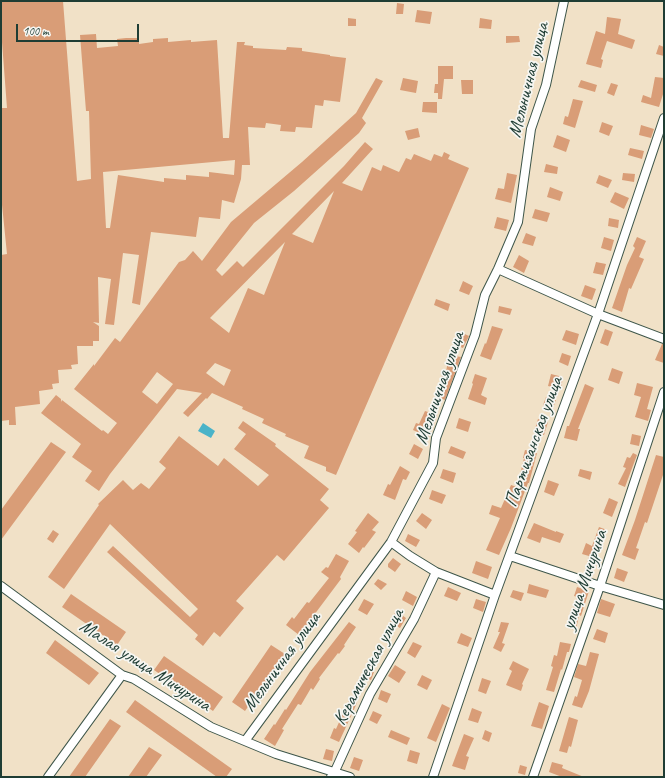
<!DOCTYPE html>
<html>
<head>
<meta charset="utf-8">
<style>
	body { margin:0 }
	#map { position:relative; width:665px; height:778px; overflow:hidden; background:#f1e1c7; font-family:Caveat,sans-serif }
	canvas { display:block }
	.frame { position:absolute; inset:0; border:2px solid #1f3d34; pointer-events:none }
	.scale { position:absolute; left:16px; top:24px; width:123px; height:18px; box-sizing:border-box; border:2px solid #1f3d34; border-top:0; padding-left:5px; font-size:12px; line-height:14px; white-space:nowrap; color:#1f3d34; -webkit-text-stroke:3px #f6f6f2; paint-order:stroke }
</style>
</head>
<body>
<div id="map">
<canvas width="665" height="778"></canvas>
<div class="frame"></div>
<div class="scale">100 m</div>
</div>
<script>
const c = document.querySelector('canvas').getContext('2d');
c.lineJoin = 'round';
function paint(path, color) { c.fillStyle = color; c.fill(path, 'evenodd'); }
function stroke(path, color, width, dash) { c.strokeStyle = color; c.lineWidth = width; c.lineCap = dash ? 'butt' : 'round'; c.setLineDash(dash || []); c.stroke(path); }
function label(font, color, halo, rows, align = 'center') {
  c.font = font + ' Caveat,sans-serif'; c.lineWidth = 3.5; c.setLineDash([]); c.textBaseline = 'middle'; c.strokeStyle = halo; c.fillStyle = color; for (const [text, x, y, turn = 0] of rows) {
    c.save(); c.translate(x, y); c.rotate((+turn || 0) * Math.PI / 180); c.textAlign = isNaN(turn) ? turn : align; if (halo) c.strokeText(text, 0, 0); c.fillText(text, 0, 0); c.restore();
  }
}
paint(new Path2D(`
	M203,423L215,431L211,438L198,431Z`), '#4ab3c8');
paint(new Path2D(`
	M1,1H63L77,181L91,179L89,111H86L80,35L96,34L97,48L118,46L117,39L126,38H139V44L153,42V39L168,38V42L191,40V42L217,40L223,138H229L237,42H245L244,45L253,46V48L286,50L287,47L302,48V51L330,55V56L346,58L340,102L324,100L323,106L315,105L312,128L296,127L295,132L280,131L281,125L266,123L265,128L248,127L250,165H242L241,179L234,203L222,200L220,219L199,217L196,237L151,232L140,305L132,303L139,255L123,253L114,325L105,324L111,279L98,277L99,323L93,322L99,326V341H93V346H77L78,364L71,365L72,369L58,370L59,383L52,384L53,389L39,391L40,404L15,407L16,425H9V420L1,421V255L7,254L1,195V108H7L1,29ZM235,160L234,175L209,172V177L186,175V180L164,178V182L118,175L110,228H106L103,172Z
	M397,3L404,4L403,14H396Z
	M417,10L432,12L430,24L415,22Z
	M607,17L621,19L618,34L635,40L632,49L607,41L601,59L603,60L601,68L586,64L596,31L605,34Z
	M348,18L356,19V26H348Z
	M480,18L492,20L491,29L479,28Z
	M506,36H519L520,42L506,43Z
	M659,45L664,47V56L656,54Z
	M438,66H453V79H444L442,99H438V93H434L435,84H438Z
	M655,77L664,78V91L659,107L641,102L643,95L651,98Z
	M376,78L383,81L362,118L366,123L359,133L294,191L254,223L216,270L222,276L237,261L243,267L344,166L365,142L373,149L342,183L362,191L372,167L381,171L383,165L399,172L406,158L411,160L414,154L431,161L434,154L442,157L444,152L450,155L448,159L469,168L336,475L326,471V467L304,458L309,446L285,436L286,434L262,423L264,419L242,409L243,407L212,393L207,399L206,398L188,417L183,413L202,393L177,389L110,474L99,491L85,481L92,471L72,457L81,444L41,413L56,395L61,399V402L62,400L102,431L103,430L108,434L117,423L74,389L94,364V366L115,338L120,342L179,262L185,260L193,251L202,261L231,222L302,162L356,113ZM334,191L313,243L292,234L294,232ZM285,242L264,295L248,288L229,333L210,318ZM215,363L231,370L224,386L206,373ZM157,372L173,384L157,404L142,392Z
	M403,78L418,81L416,93L400,90Z
	M461,80H473V94H462Z
	M581,80L597,85L595,92L578,87Z
	M611,83L618,85L614,96L607,93Z
	M573,99L583,101L575,128L563,124L565,116L568,117Z
	M423,102H437V113L422,112Z
	M602,122L613,126L609,136L599,132Z
	M641,125L654,129L651,138L639,135Z
	M418,128L420,137L408,140L405,131Z
	M557,135L570,140L566,152L553,147Z
	M630,148L644,151L642,159L628,155Z
	M546,164L558,167L557,174L544,172Z
	M507,173L517,175L511,203L495,199L498,188L504,189Z
	M623,173L635,174L634,182L622,180Z
	M599,175L612,180L608,188L596,183Z
	M550,187L563,192L560,201L547,197Z
	M615,192L629,198L624,209L610,202Z
	M535,209L550,213L547,222L532,218Z
	M497,217L509,220L506,231L494,228Z
	M609,218L619,220L618,228L608,226Z
	M526,233L536,237L533,246L522,243Z
	M604,237L614,240L611,251L601,248Z
	M637,237L646,241L639,257L644,259L631,289L629,288L622,312L612,308L627,265L635,248L633,246Z
	M519,255L529,261L524,273L513,267Z
	M596,262L606,264L603,275L593,273Z
	M463,281L473,286L469,295L459,291Z
	M585,285L596,289L592,300L581,296Z
	M436,299L450,304L448,311L434,305Z
	M499,306L512,309L510,315L498,312Z
	M492,326L503,329L491,360L480,356L485,343L486,344Z
	M605,329L613,332L608,346L600,343Z
	M566,330L579,334L576,345L562,340Z
	M458,331L469,336L463,348L453,344Z
	M662,344H664V363L655,360Z
	M562,353L571,356L568,366L559,362Z
	M449,355L461,357L445,400L436,396L443,380L441,379L443,371L446,372Z
	M612,368L623,372L619,384L608,380Z
	M475,374L487,378L481,395L487,398L485,405L468,399L473,384L472,383Z
	M551,374L563,377L561,389L548,386Z
	M637,383L653,387L647,409L651,410L648,421L635,417L641,397L634,395Z
	M585,384L594,388L578,429H580L577,441L564,438L567,426H569Z
	M546,397L556,400L553,408L543,405Z
	M425,411L437,415L429,437L413,430L416,423L419,424Z
	M459,418L471,422L468,432L456,428Z
	M538,419L548,422L544,435L534,432Z
	M243,421L276,444L275,446L329,489L320,500L329,508L284,561L277,555L236,601L244,608L220,637L214,632L203,646L195,639L198,635L107,552L113,546L190,617L198,609L110,524L64,589L48,577L99,505L98,504L123,480L133,490L141,483L149,489L166,468L159,462L179,436L218,466L224,458L258,486L269,475L234,449L246,434L238,428Z
	M632,434L641,436L639,446L630,444Z
	M51,442L66,452L1,540V510Z
	M414,444L423,449L418,459L409,454Z
	M451,446L466,452L463,459L448,453Z
	M525,450L537,453L529,483H528L511,528L499,555L486,550L500,518L489,514L492,505L501,508L511,485L517,487L524,458H523Z
	M633,453L637,455L625,487L618,484L626,468L623,467L627,457L630,458Z
	M656,455L664,457V472L647,523L645,522L636,548L639,549L635,560L622,555L635,520Z
	M400,466L410,472L406,480L403,479L395,500L383,495L388,484L390,485Z
	M443,469L456,473L453,483L440,478Z
	M580,469L592,472L590,480L578,476Z
	M548,480L559,484L554,496L544,492Z
	M432,490L446,495L442,504L429,499Z
	M609,498L618,502L612,517L603,513Z
	M368,513L379,522L372,530L376,532L364,548L363,547L359,553L348,544L357,532L355,531Z
	M422,513L432,520L426,529L416,521Z
	M534,523L556,532V531L564,534L560,543L542,537L540,543L527,538Z
	M599,527L607,530L591,573L585,571L589,556L582,554L586,543L592,546Z
	M53,530L59,534L53,543L47,539Z
	M408,534L420,540L416,547L405,541Z
	M336,554L349,561L340,577L341,579L299,635L286,625L292,617L294,619L307,602L309,603L329,578L321,572L326,567L328,568Z
	M393,558L401,564L395,572L388,567V564Z
	M476,561L492,567L488,579L472,573Z
	M617,568L628,572L624,582L614,578Z
	M378,579L387,584L381,590L374,584Z
	M529,584L549,590L546,598L527,593Z
	M448,587L461,593L457,601L444,596Z
	M577,587L589,591L581,616L579,615L576,630L568,628L570,616L577,597L574,596Z
	M513,590L524,593L521,601L510,597Z
	M406,591L417,597L413,606L402,600Z
	M71,594L126,632L117,645L62,607Z
	M364,599L374,604L367,615L358,610Z
	M476,599L486,602L483,612L473,608Z
	M601,599L615,604L610,617L597,613Z
	M396,611L406,618L400,628L390,622Z
	M349,622L356,627L344,645L345,646L339,654L338,653L319,678L320,679L313,690L311,688L301,705L298,704L282,729L284,730L275,746L264,739L274,724L275,725L285,709L286,710L310,672Z
	M501,622L509,623L502,643L505,644L501,652L493,648L500,632H498Z
	M597,629L608,633L605,643L593,639Z
	M461,633L472,638L468,647L457,643Z
	M55,640L99,673L89,685L46,653Z
	M413,642L422,646L415,658L407,653Z
	M560,642L571,644L569,652H567L562,670L561,669L554,692L546,690L553,667L551,666L554,655L557,656Z
	M271,645L285,654L245,711L232,702Z
	M590,652L599,654L589,691L582,708L572,705L575,696L577,697L582,680L574,677L578,664L586,666Z
	M164,656L223,697L213,711L154,670Z
	M513,661L529,669L522,684L523,685L521,691L506,685L512,671L509,669Z
	M395,665L406,672L399,683L388,676Z
	M365,669L374,672L371,680L362,677Z
	M422,675L432,680L427,690L417,685Z
	M482,678L491,681L486,694L478,691Z
	M381,690L391,694L387,703L378,699Z
	M135,700L232,769L226,777H217L126,712Z
	M349,700L357,703L339,742L330,738L334,728L336,729L344,711H345Z
	M539,702L549,706L542,729L531,726Z
	M442,704L450,708L436,742L427,738Z
	M472,708L482,712L478,723L468,720Z
	M373,711L382,715L377,724L369,720Z
	M569,717L578,720L571,747L569,746L567,753L559,751Z
	M110,719L121,726L85,777H69Z
	M391,730L410,738L407,745L388,737Z
	M485,730L492,733L489,742L482,739Z
	M464,734L474,738L466,756L469,757L465,770L452,766Z
	M149,747L162,755L146,777H128Z
	M326,749L334,751L332,761L323,759Z
	M410,750L420,753L417,764L407,761Z
	M354,757L363,760L359,771L350,768Z
	M552,762L563,765L562,768L584,777H562L549,772Z
	M520,765L527,767L525,775L518,773Z`), '#d99d77');
const street = new Path2D(`
	M498,269L598,314L664,339
	M391,542L410,556L436,572L495,595
	M510,556L600,586L664,605
	M1,586L122,675L134,679L211,727L276,754L350,777
	M245,741L391,542L433,463L436,438L475,335L485,295L498,269L518,222L531,129L546,85L564,1
	M48,777L122,675
	M331,777L335,771L370,694L414,619L436,572
	M433,777L495,595L598,314L664,118
	M533,777L600,586L664,392`);
stroke(street, '#3e564a', 10);
stroke(street, '#fff', 8);
label('19px', '#1f3d34', '#f6f6f2', [
	["Мельничная улица",529,80,-76],
	["Мельничная улица",440,388,-71],
	["Партизанская улица",534,442,-70],
	["улица Мичурина",585,580,-71],
	["Мельничная улица",282,662,-54],
	["Малая улица Мичурина",145,666,33],
	["Керамическая улица",369,667,-62]
]);
</script>
</body>
</html>
